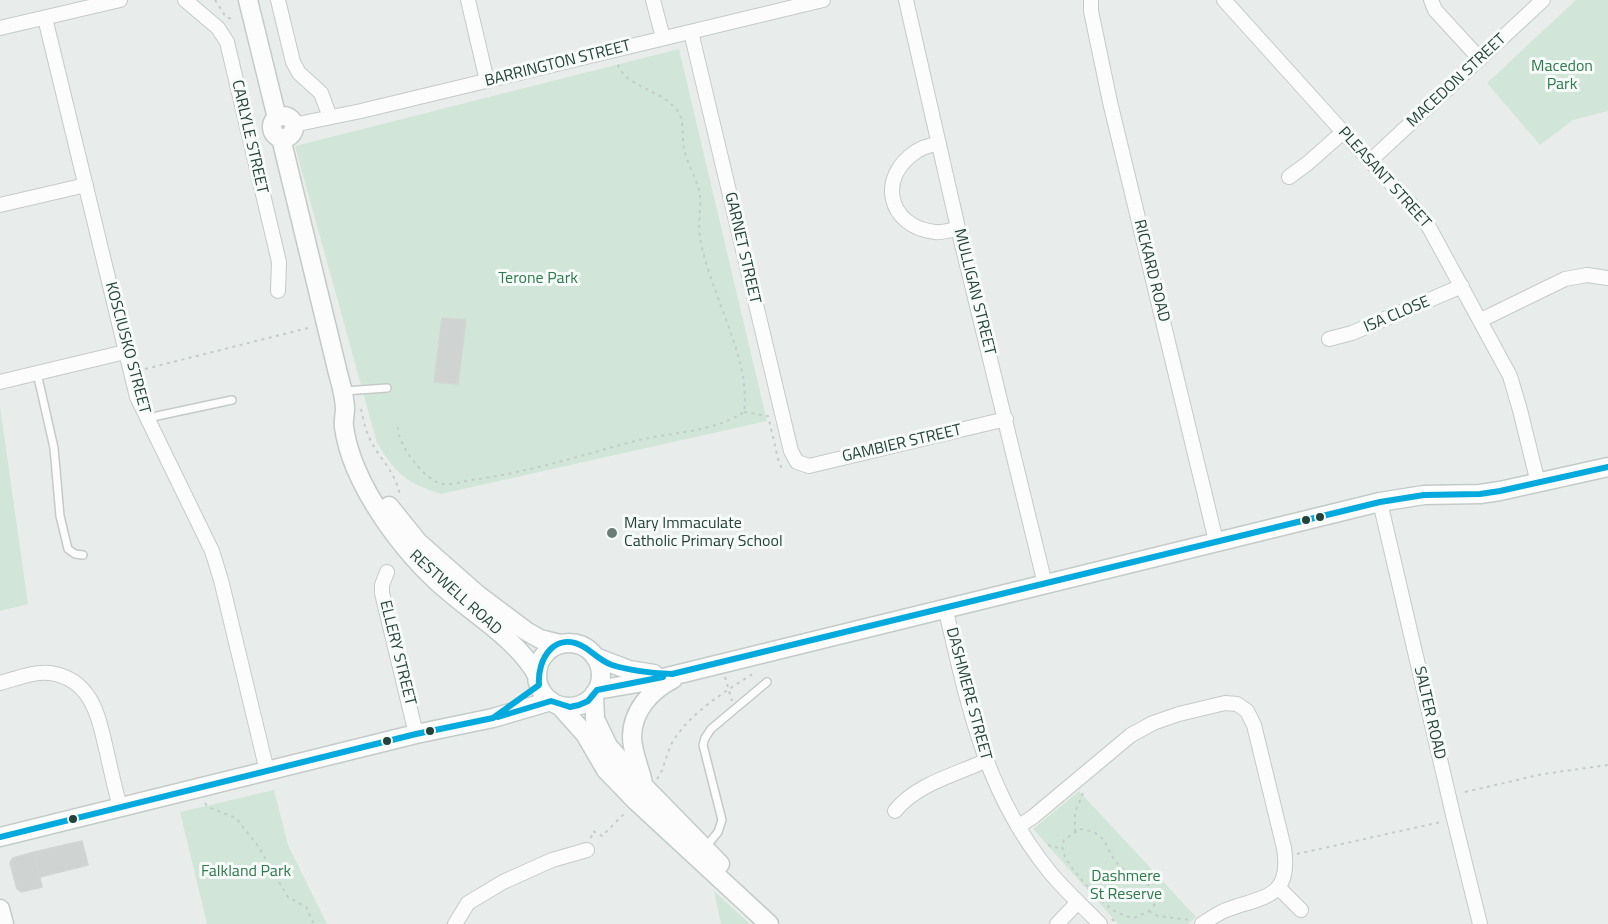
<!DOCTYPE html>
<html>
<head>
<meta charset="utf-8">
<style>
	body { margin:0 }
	canvas { display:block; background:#e8edeb }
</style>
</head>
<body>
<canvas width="1608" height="924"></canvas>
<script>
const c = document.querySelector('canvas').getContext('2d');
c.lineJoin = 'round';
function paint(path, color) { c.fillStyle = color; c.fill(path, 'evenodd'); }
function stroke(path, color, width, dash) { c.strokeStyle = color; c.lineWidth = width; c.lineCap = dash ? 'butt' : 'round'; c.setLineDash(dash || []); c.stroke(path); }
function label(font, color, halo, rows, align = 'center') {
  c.font = font + ' "Titillium Web",sans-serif'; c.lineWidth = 6; c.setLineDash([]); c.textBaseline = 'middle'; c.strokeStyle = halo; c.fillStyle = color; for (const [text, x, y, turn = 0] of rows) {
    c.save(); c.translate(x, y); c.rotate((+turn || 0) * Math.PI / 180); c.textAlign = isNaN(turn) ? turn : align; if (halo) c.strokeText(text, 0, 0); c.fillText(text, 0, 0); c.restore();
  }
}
paint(new Path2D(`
	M1576,0H1608V111L1573,120L1540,145L1487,83Z
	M679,49L767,421L441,494C406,483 396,474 377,443L295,146Z
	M0,406L28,604L0,611Z
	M274,790L288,845L327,924H207L180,812Z
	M1079,791L1196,917L1188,924H1118L1033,829Z
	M714,891L750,924H721Z`), '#d1e6d8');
const building = new Path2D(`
	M442,318L466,320L458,384L434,382Z
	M82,841L88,865L40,877L34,852Z
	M34,852L42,887L21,892L17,889L10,863L13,858Z`);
paint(building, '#cfd4d2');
stroke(building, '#d1d6d4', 1.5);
const lane = new Path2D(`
	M37,373L54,448L60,516L68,549L75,554L83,555
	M344,391L387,388
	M147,420L157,416L232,400
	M705,848L718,832L722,820L703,745L705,738L711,729L767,682`);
const street = new Path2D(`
	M185,0L218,28L227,42L279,262L278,291
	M278,0L293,62L299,73L321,93L330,117
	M468,0L487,81
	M653,0L663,38
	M906,0L958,228L1045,584
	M1091,0V11L1110,102L1216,541
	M1224,0L1343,132L1414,208L1430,229L1510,376L1520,410L1538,483
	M1431,0L1435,10L1480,59
	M45,18L137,397L212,551L221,580L267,771
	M0,28L120,0
	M691,32L791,451L797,462L809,466L1006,419
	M293,125L361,111L823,0
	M939,143C931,145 923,147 917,151C876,177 888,227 935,232C942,233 951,230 958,228
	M1370,161L1543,0
	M1289,177L1308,163L1343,132
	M0,205L86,185
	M1481,320L1565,279L1587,275L1608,278
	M1329,339L1352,333L1462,286
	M0,382L125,352
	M1380,502L1454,819L1480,924
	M387,572L382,585V593L416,734
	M945,607C968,704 984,791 1049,871C1064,890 1083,906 1100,924
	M0,683C15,679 34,671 50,673C93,679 99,719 107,753C111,771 115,789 120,807
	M895,811C916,784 955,775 985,761
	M1018,827L1034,816L1131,735L1153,723L1179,714L1225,703L1237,704L1247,711L1254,725L1284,848C1292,899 1263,896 1226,910C1218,913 1210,919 1202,924
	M1278,887L1301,910
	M455,924L468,903L503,882L552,860L587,850
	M1057,924L1078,902`);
const secondary = new Path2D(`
	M248,0L277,118
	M272 127a11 11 0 1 1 22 0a11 11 0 1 1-22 0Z
	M281,138L337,369C340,382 345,396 345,409C345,415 343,421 344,427C352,485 404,554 448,591C477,616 518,641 537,675
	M389,506L418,542L478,595L526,631L540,639L560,644
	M537 675a32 32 0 1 1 64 0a32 32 0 1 1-64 0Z
	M595,657L629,670L654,674
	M597,690L655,680L1380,502L1424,495L1480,494L1500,491L1608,467
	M594,694L595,719L608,746L634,776L720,864
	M560,706L585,734L606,770L636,801L769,924
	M643,783C640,768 632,752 632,737C632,711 651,690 673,679
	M0,837L416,734L493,718L551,701
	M0,909L4,924`);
stroke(lane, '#c5cac8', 10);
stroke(street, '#c5cac8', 16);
stroke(secondary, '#c3cbc8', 21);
stroke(new Path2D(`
	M215,0L226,17L235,20
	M145,369L308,328
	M361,409C363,418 365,429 369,437C378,458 396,471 400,496
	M744,412L768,416L779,463L783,470
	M398,427C396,442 425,482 443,484C454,485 468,480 479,479C532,471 583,455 635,441C670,432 712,433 744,412C752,360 708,290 700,237C698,223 701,209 700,196C699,182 687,164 684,149C682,138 684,122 679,113C664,89 626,89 617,63
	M725,677L732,701
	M657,779C665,768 666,753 673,741C692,711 727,690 756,672
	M1465,792L1543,774L1608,765
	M205,803L208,807L236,818L258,846L288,897L306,907L314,924
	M1080,829C1110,832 1103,849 1119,865C1134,881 1152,874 1155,904L1149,911L1134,918C1125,916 1116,913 1109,907C1098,900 1067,865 1064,854C1062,848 1062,845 1064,840Z
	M1075,832V812L1084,791
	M591,838L593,831L602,836L625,813
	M1048,845L1062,849
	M1297,854L1441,822
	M1149,911L1158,916L1190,920
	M1112,919L1117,924`), '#c3ccca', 2, [3, 4.5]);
stroke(lane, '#fcfcfc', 7);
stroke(street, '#fcfcfc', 14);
stroke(secondary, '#fcfcfc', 18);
stroke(new Path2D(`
	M498,717L551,701L570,707L579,705L588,701L597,690L663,677
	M0,837L416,734L493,718L539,685C537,659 555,630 584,647C594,653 600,661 612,665C631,671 651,673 672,674L1380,502L1424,495L1480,494L1500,491L1608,467`), '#04aadd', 6);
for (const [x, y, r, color] of [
	[1320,517,5,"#24423a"],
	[1306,520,5,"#24423a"],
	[612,533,6,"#697e78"],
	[430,731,5,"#24423a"],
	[387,741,5,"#24423a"],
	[73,819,5,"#24423a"]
]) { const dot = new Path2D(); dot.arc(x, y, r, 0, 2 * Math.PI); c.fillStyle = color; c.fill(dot); stroke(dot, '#f7fbf9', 2); }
label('16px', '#24423a', '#f7fbf9', [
	["BARRINGTON STREET",558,64,-14],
	["MACEDON STREET",1457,81,-43],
	["CARLYLE STREET",249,137,77],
	["PLEASANT STREET",1384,178,48],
	["GARNET STREET",742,248,77],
	["RICKARD ROAD",1151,271,76],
	["MULLIGAN STREET",974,292,76],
	["ISA CLOSE",1397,315,-23],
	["KOSCIUSKO STREET",127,348,75],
	["GAMBIER STREET",902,444,-13],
	["RESTWELL ROAD",455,593,42],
	["ELLERY STREET",397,653,76],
	["DASHMERE STREET",968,694,75],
	["SALTER ROAD",1429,713,77]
]);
label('16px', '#2d7a4b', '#f7fbf9', [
	["Macedon",1562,67],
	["Park",1562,85],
	["Terone Park",538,279],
	["Falkland Park",246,872],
	["Dashmere",1126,877],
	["St Reserve",1126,895]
]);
label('16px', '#24423a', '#f7fbf9', [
	["Mary Immaculate",624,524],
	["Catholic Primary School",624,542]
], 'left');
</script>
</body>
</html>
